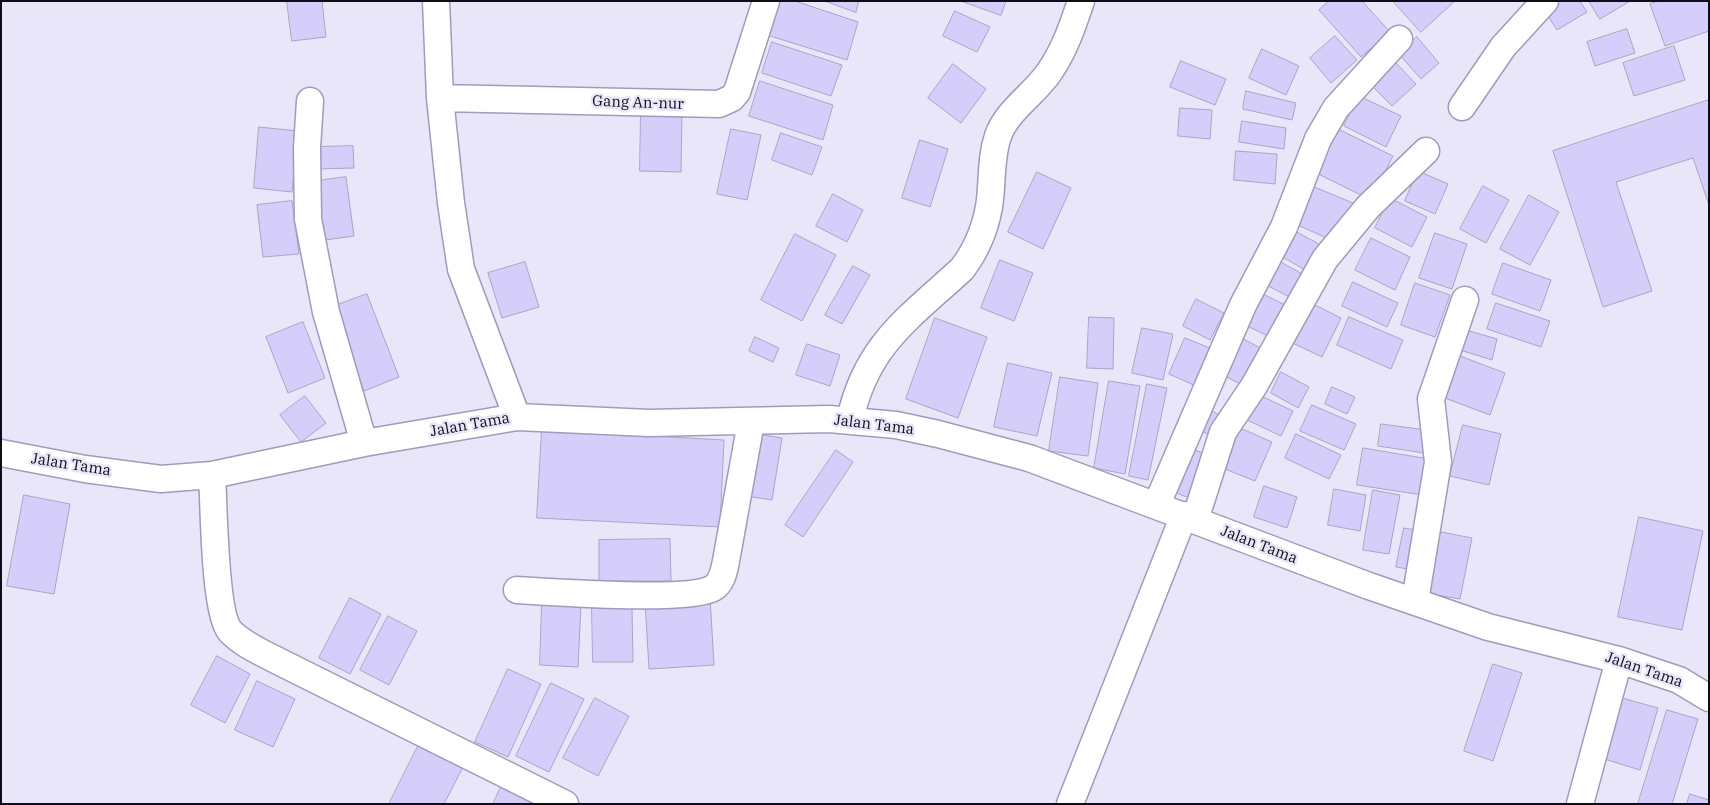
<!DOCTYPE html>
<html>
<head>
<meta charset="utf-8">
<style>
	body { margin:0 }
	#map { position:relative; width:1710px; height:805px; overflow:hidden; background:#e9e6fa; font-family:"IBM Plex Serif",serif }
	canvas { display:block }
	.frame { position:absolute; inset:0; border:2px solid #0e0c17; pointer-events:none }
</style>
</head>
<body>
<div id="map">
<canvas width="1710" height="805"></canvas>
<div class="frame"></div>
</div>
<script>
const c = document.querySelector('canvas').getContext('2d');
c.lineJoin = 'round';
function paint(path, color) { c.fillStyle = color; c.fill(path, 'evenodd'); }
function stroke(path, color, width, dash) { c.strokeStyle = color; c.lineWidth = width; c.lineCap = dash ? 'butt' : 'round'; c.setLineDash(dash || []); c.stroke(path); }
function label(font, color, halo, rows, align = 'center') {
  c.font = font + ' "IBM Plex Serif",serif'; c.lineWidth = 5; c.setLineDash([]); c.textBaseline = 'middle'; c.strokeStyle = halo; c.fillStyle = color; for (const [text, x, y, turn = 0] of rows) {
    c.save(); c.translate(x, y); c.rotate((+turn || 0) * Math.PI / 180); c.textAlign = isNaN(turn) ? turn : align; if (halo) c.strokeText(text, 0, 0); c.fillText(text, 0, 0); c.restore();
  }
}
const building = new Path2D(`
	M287,1H322L326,37L292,41Z
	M777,1H795L858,22L847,60L767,35Z
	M825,1H859L856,12Z
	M961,1H1006L1001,15Z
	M1329,1H1362L1390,32L1361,57L1319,10Z
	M1393,1H1455L1421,32Z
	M1558,1H1580L1587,12L1557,30L1544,10Z
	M1589,1H1630L1600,19Z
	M1659,1H1709V31L1665,46L1650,4Z
	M955,11L990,27L977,52L943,36Z
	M1627,29L1635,53L1595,66L1587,42Z
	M1335,36L1357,60L1331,83L1310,58Z
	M1417,37L1439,63L1421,79L1398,53Z
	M772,42L842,65L831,96L762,73Z
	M1674,46L1685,80L1634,96L1623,63Z
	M1262,49L1299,66L1286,95L1249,78Z
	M1181,61L1226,79L1215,105L1170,87Z
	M1394,61L1416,84L1392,106L1370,84Z
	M953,64L986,89L961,123L928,98Z
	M760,81L833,105L823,140L749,116Z
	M1246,91L1296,103L1292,120L1243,109Z
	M1359,96L1401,116L1386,147L1344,126Z
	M1709,100V205L1693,158L1616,182L1652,291L1603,307L1553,151Z
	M641,108L682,109L681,172L640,171Z
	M1180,108L1212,110L1210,139L1178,136Z
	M1242,121L1286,128L1284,149L1239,142Z
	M1330,125L1393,156L1371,200L1308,169Z
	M259,127L298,131L292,192L254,188Z
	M731,129L761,135L747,200L717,194Z
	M781,133L822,147L812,175L772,160Z
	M920,140L948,149L930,207L902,198Z
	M353,146L354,168L317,169L316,147Z
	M1236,151L1277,154L1275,184L1234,180Z
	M1418,171L1448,184L1435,214L1405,201Z
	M1037,172L1071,188L1043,249L1008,232Z
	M346,177L354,236L318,241L310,182Z
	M1312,186L1353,203L1336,242L1295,224Z
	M1483,186L1509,200L1486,243L1460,229Z
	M833,194L863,210L847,242L816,226Z
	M1529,195L1559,212L1530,265L1500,249Z
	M1390,198L1427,217L1412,247L1375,228Z
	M292,201L299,254L263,257L257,205Z
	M1293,230L1328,249L1314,275L1279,255Z
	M1435,233L1467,244L1452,289L1419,278Z
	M795,234L836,255L802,321L761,300Z
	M1371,238L1410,257L1395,290L1355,270Z
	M1273,258L1310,278L1297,301L1261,282Z
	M1000,260L1033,273L1014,321L981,308Z
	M525,262L539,307L502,318L488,273Z
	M1503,263L1551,280L1540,311L1492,294Z
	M853,266L870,275L842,324L825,315Z
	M1353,282L1398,303L1387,327L1342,306Z
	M1415,283L1450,295L1435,337L1401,325Z
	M1257,291L1289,307L1274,339L1241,323Z
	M367,294L399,377L364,391L332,307Z
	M1196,299L1224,313L1210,340L1183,326Z
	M1305,300L1341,318L1322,357L1286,340Z
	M1496,303L1550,321L1541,347L1487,329Z
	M1089,317L1114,318L1113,369L1087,368Z
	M1349,317L1403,340L1391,369L1337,345Z
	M935,318L987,337L958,418L906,399Z
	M303,322L325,378L288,393L266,337Z
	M1142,328L1173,334L1163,380L1132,373Z
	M1466,330L1497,339L1492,360L1460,350Z
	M1236,335L1264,350L1246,387L1217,372Z
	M755,337L779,348L773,362L749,351Z
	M1185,338L1212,349L1196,386L1169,374Z
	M807,344L840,355L830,386L796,375Z
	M1460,356L1505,373L1490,415L1445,398Z
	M1008,363L1052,373L1037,436L994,427Z
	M1281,372L1309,387L1298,408L1271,393Z
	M1060,377L1098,383L1088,456L1049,451Z
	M1109,381L1140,386L1125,474L1094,468Z
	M1147,384L1167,388L1148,480L1129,476Z
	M1332,387L1355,397L1347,414L1325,404Z
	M1257,394L1293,411L1281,436L1245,419Z
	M305,396L326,423L301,442L280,415Z
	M1201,405L1223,417L1213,437L1191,425Z
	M1312,405L1356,424L1344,450L1300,431Z
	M1381,424L1427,430L1424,453L1378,446Z
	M1463,425L1501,434L1489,485L1450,476Z
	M1238,427L1272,442L1255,481L1220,467Z
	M542,430L724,440L720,527L537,518Z
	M750,433L782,438L772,500L740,495Z
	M1296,434L1341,455L1329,479L1285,458Z
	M1184,446L1211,456L1195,500L1168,490Z
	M1363,448L1435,460L1429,496L1357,485Z
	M836,450L853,462L803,537L785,525Z
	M1264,486L1297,497L1287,528L1254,517Z
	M1334,489L1366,495L1360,531L1328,525Z
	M1373,490L1400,495L1389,554L1363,550Z
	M24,495L70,504L54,594L7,586Z
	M1639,517L1703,531L1682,630L1618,617Z
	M1404,528L1422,531L1414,570L1396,567Z
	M1431,530L1472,538L1460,599L1419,592Z
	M670,539L671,581H599V540Z
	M710,597L714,665L649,669L645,601Z
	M350,598L381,614L350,674L319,658Z
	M542,604L581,605L578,667L540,665Z
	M592,608H632L633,662H593Z
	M388,616L417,631L389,685L360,670Z
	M217,656L250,674L225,723L191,705Z
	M1493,664L1522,673L1493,761L1464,751Z
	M508,669L541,684L508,757L475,742Z
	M257,681L295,699L273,747L235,730Z
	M551,683L584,699L549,772L516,756Z
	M1615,696L1658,708L1640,770L1598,757Z
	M595,698L629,716L598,776L563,758Z
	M1667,710L1698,719L1672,804H1638Z
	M419,744L463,767L444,804H389Z
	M501,787L534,803V804H493Z
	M1690,794L1709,800V804H1687Z`);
paint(building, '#d5cefb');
stroke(building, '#a9a4c4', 1);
const minor = new Path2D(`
	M436,1L440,98L451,203L461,269L517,417
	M440,98L719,104L732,98L737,92L766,1
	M310,101L307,148L308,219L326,312L364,443
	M1462,107L1503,47L1545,1
	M850,420C866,345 909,318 962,269C975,252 985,229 989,207C993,183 990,159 998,136C1007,110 1036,93 1050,71C1065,49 1073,25 1081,1
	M1,453L85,469L161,479L212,475L364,443L517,417L649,423L829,419L896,425L938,434L1029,458L1369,586L1488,627L1619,660L1679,680L1709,698
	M212,475C214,504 214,612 230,631C242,644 261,652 276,660L565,804
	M1157,504L1243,305L1284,227L1318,139L1336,108L1399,39
	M1195,520L1223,432L1254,386L1325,259L1368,207L1426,151
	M517,590C550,592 691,602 713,588C722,583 724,571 726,561L751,422
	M1415,601L1438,462L1431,399L1465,300
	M1070,804L1184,515
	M1580,804L1619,660`);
stroke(minor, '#a09bbb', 29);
stroke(minor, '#fff', 26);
label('15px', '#0e0c17', '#e9e6fa', [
	["Gang An-nur",638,103,2],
	["Jalan Tama",470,425,-10],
	["Jalan Tama",874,425,7],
	["Jalan Tama",71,465,9],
	["Jalan Tama",1259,545,21],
	["Jalan Tama",1644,670,19]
]);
</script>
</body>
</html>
